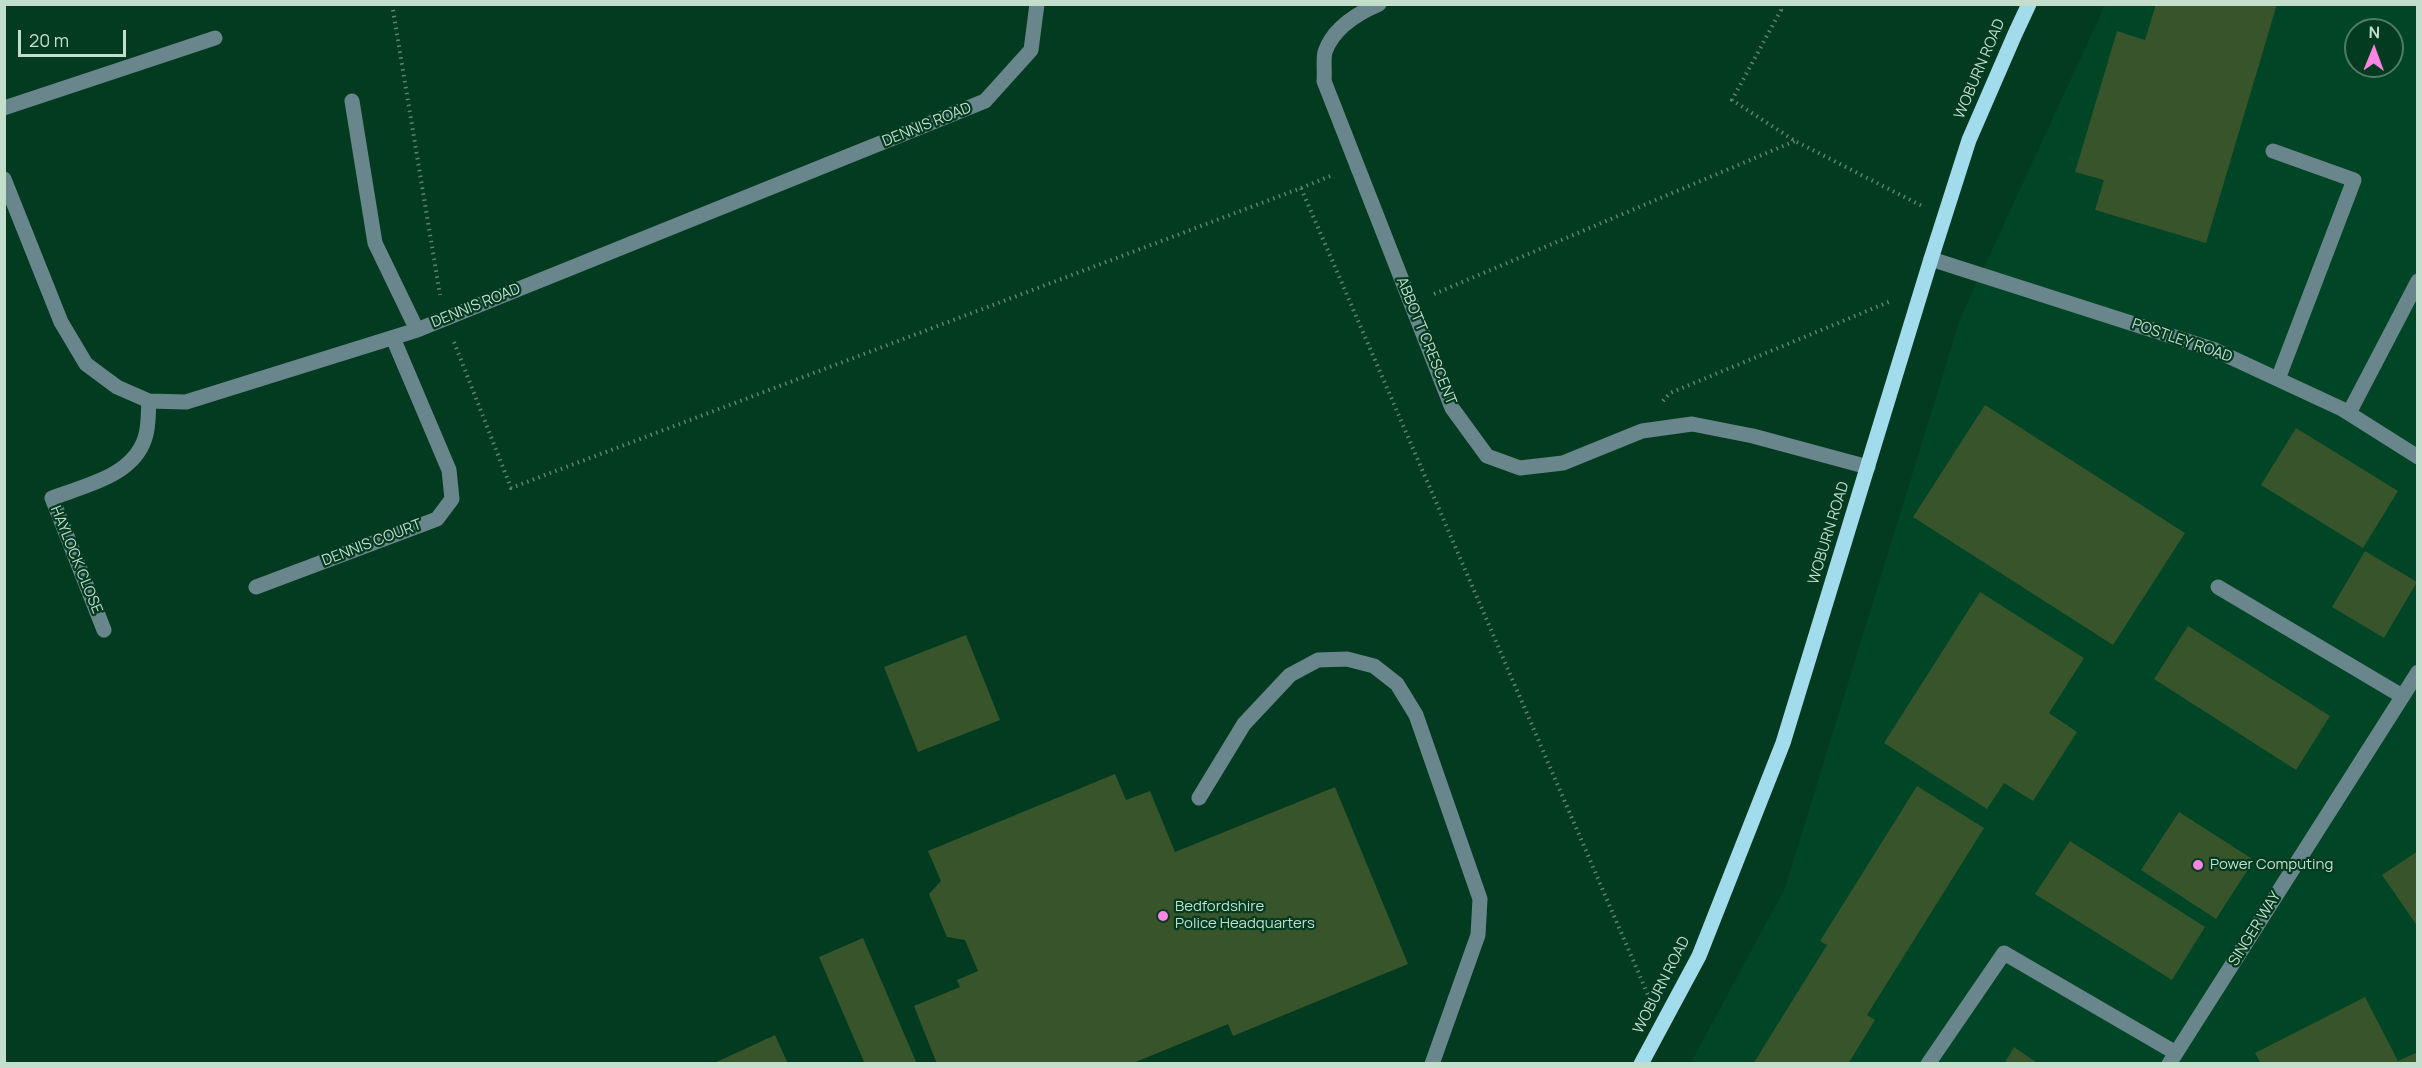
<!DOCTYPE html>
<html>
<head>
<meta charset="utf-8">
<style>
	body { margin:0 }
	#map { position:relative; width:2422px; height:1068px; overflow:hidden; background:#033b20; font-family:Manrope,sans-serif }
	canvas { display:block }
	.frame { position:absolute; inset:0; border:6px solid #c4decc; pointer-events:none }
	.north { position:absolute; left:2344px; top:18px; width:60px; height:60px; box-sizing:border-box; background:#033b20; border:2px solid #507c65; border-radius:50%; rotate:1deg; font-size:16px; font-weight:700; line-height:24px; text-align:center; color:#c4decc }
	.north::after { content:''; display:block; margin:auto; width:21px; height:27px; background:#fc86e3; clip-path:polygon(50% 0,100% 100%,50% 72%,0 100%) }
	.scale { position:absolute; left:18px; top:30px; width:108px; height:27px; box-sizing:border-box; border:3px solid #c4decc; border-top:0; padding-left:8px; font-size:18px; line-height:21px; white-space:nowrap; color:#c4decc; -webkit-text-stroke:4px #033b20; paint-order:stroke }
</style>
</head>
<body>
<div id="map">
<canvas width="2422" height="1068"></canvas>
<div class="frame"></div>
<div class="north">N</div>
<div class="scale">20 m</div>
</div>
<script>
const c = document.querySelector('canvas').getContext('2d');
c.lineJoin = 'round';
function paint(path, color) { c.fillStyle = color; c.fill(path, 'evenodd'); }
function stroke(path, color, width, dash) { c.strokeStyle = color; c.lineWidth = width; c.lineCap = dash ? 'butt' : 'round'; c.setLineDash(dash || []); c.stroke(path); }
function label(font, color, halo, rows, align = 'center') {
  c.font = font + ' Manrope,sans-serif'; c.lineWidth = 4.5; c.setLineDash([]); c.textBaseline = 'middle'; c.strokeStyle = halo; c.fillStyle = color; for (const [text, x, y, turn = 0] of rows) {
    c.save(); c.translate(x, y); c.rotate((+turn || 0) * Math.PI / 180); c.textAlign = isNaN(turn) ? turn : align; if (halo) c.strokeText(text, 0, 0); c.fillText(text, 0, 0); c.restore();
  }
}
paint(new Path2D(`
	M2105,5H2417V1063L1690,1064L1785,888L1960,319ZM2356,30H2392V66H2356Z`), '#004525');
paint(new Path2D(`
	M2156,4H2277L2206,243L2095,210L2104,180L2075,172L2117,31L2145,40Z
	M1985,405L2185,533L2113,645L1913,517Z
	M2296,428L2398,491L2363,548L2261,485Z
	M2365,551L2417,582L2384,638L2332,607Z
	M1980,592L2084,658L2049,713L2077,732L2033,801L2004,783L1987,809L1884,743Z
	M2188,626L2330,716L2296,770L2154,679Z
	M966,635L1000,720L918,752L884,667Z
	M1115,774L1126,800L1150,791L1175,852L1335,787L1408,964L1233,1036L1228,1024L1131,1064H937L914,1006L960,987L957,980L978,971L965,940L947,937L929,894L941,881L928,851Z
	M1917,786L1984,828L1867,1015L1875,1020L1848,1064H1753L1827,945L1820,941Z
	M2179,812L2254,860L2216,919L2141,870Z
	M2070,841L2205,927L2172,980L2035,894Z
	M2418,851V927L2382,875Z
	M863,938L917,1064H865L819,957Z
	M2365,997L2398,1061L2418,1052V1064H2261L2255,1053Z
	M775,1035L788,1064H712Z
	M2014,1047L2039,1064H2004Z`), '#38542a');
stroke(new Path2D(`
	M392,4L440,295
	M1779,4L1781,10L1732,100L1795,141L1922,206
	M1301,188L1333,175
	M1434,294L1795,141
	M454,342L511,488L1301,188L1648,995
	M1663,401L1670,393L1891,301`), '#5b856e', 4, [1.5, 4.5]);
stroke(new Path2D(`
	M1379,4C1358,13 1333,28 1325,52C1323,60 1325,73 1324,81L1452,408L1487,456L1520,468L1563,463L1642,431L1692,424L1753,436L1868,467
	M352,101L375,243L417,330
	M4,108L215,38
	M2273,151L2354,180L2278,379
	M4,179L61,322L86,364L117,387L149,401L186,402L417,330L985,101L1031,50L1037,4
	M1931,259L2215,350L2342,409L2418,457
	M2349,413L2418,281
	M256,587L437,519L452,499L449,470L393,338
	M2218,587L2402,696
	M104,630L52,498C86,485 133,476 145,438C149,427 148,413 149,401
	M1199,798L1244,724L1290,675L1318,660L1347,659L1374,666L1397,684L1416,715L1480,899L1478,935L1432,1064
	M1928,1064L2004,953L2176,1053
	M2169,1064L2418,672`), '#6a868d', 15);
stroke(new Path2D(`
	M1641,1064L1699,956L1783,743L1931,259L1969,140L2015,34L2029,4`), '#a2dbeb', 15);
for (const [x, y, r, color] of [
	[2198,865,6,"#fc86e3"],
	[1163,916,6,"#fc86e3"]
]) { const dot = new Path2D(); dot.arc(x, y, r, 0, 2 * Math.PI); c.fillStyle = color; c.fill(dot); stroke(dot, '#033b20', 2); }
label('15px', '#c4decc', '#033b20', [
	["WOBURN ROAD",1980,69,-67],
	["DENNIS ROAD",927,125,-22],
	["DENNIS ROAD",476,306,-22],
	["ABBOTT CRESCENT",1426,341,68],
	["POSTLEY ROAD",2182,341,19],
	["WOBURN ROAD",1829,533,-73],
	["DENNIS COURT",372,543,-21],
	["HAYLOCK CLOSE",76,560,68],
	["SINGER WAY",2255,929,-58],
	["WOBURN ROAD",1662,985,-63]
]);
label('15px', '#c4decc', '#033b20', [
	["Power Computing",2210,865],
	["Bedfordshire",1175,907],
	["Police Headquarters",1175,924]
], 'left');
</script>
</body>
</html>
